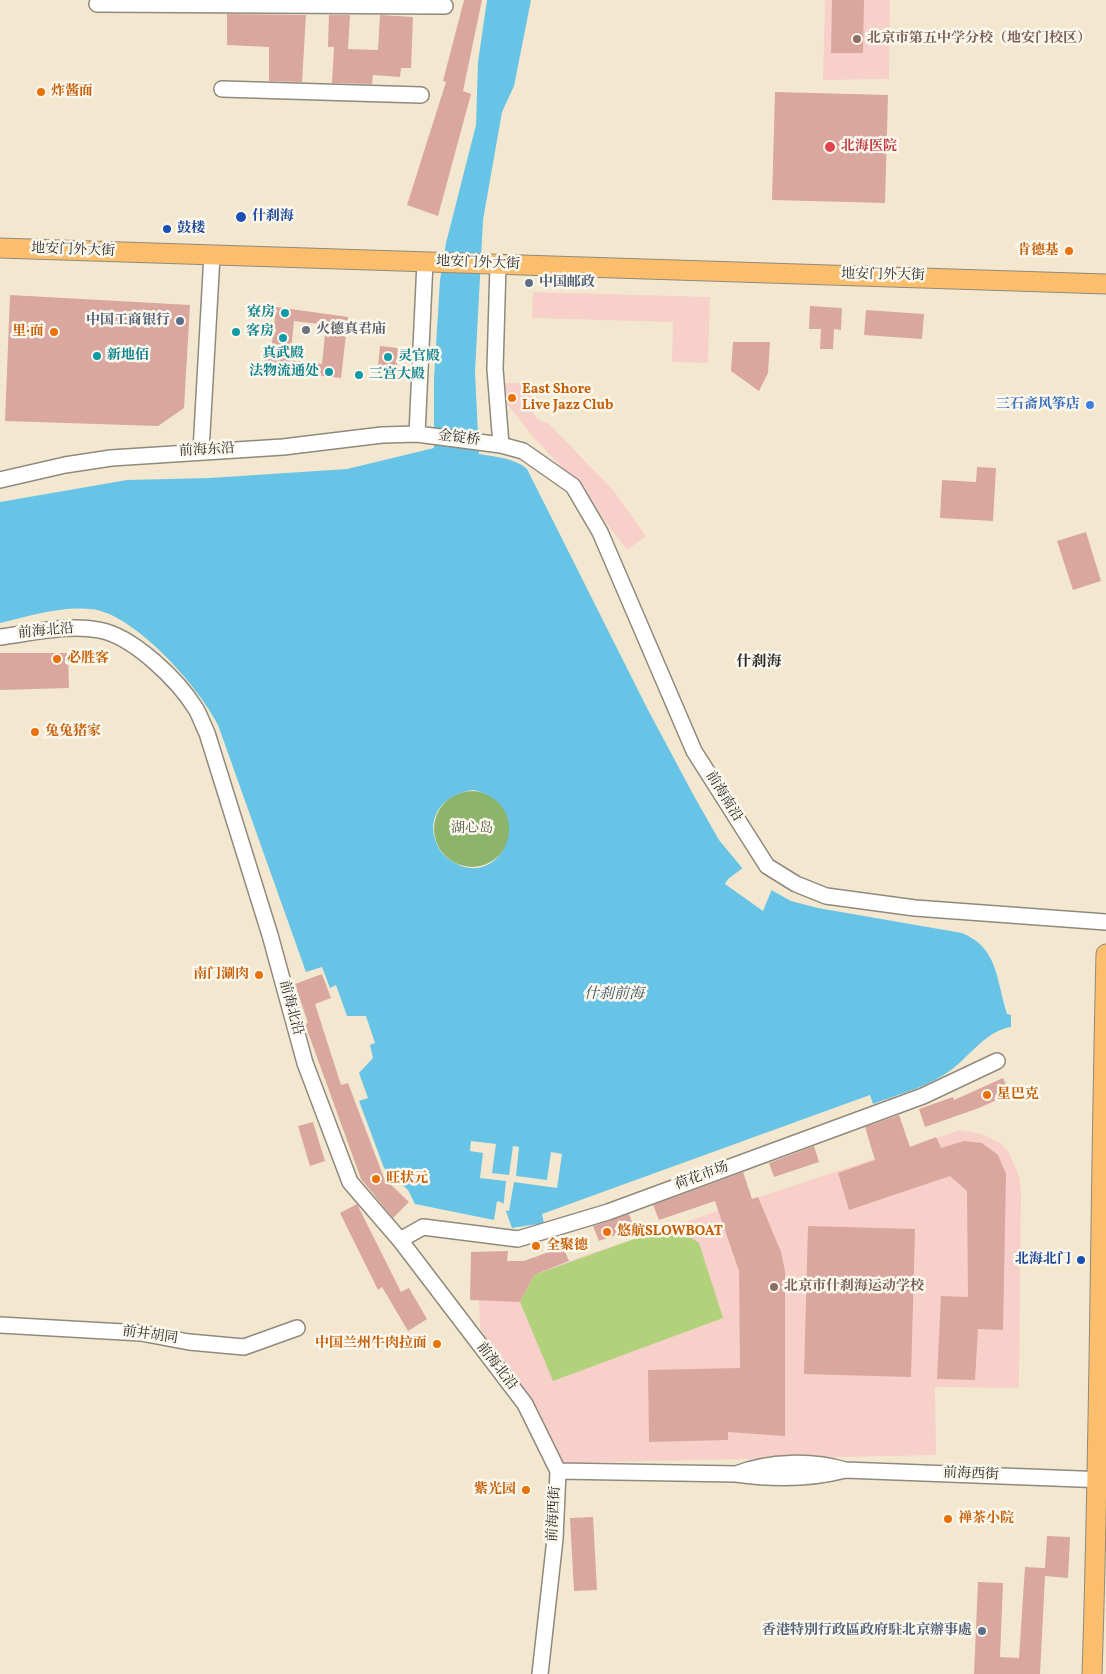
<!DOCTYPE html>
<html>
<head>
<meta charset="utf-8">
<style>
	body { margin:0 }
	canvas { display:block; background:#f3e8cf }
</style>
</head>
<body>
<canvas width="1106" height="1674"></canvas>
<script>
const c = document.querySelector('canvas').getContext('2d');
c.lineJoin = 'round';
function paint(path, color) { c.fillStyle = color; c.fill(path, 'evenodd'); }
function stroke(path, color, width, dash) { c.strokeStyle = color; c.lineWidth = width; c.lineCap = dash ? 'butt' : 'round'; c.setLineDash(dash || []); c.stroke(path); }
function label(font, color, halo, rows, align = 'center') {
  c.font = font + ' Vollkorn,"Noto Serif SC",serif'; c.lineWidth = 5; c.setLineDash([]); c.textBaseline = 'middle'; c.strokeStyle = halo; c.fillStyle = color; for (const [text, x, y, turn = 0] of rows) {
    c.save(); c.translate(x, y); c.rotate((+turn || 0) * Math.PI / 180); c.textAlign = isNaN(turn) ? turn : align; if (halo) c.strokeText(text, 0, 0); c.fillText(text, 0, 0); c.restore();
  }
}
paint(new Path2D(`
	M825,0H890L889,79L823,80Z
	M533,292L710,297L708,363L672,362L673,322L532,318Z
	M503,383H532L533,414L539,420L548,423L613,490L646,536L627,550L572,478L534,438L503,399Z
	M960,1130L982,1134L1000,1143L1009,1153L1019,1176L1021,1191L1019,1388L935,1387L936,1455L561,1463L545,1426L506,1366L489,1345L480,1328L479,1300L520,1302L534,1275L583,1256Z`), '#f7d0ca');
paint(new Path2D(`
	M665,1228L679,1230L699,1243L723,1318L553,1381L520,1302L534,1275Z`), '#b1d27a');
paint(new Path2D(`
	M434 829a38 38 0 1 1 76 0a38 38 0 1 1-76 0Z`), '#8cb46a');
paint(new Path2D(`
	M487,0H531L514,86L502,112L483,220L475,372L479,454C496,457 515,458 527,469L647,708L694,796L719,840L743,869L757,882L791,901L818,908L962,933C996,947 996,975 1005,1007L1007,1014L1011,1015V1027C983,1031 966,1063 942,1076C921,1089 896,1095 873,1104L870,1095L542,1214L544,1223L512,1228L503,1203L497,1201L494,1220L415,1204L408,1190L384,1168L359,1101L368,1098L359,1073L373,1058L370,1045L375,1043L366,1016H347L336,985L330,988L322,967L306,972L218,725C199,687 134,613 91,609C60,606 29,616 0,623V502L127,480L210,478L347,469L434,448V379L440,280L446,243L476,125L478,62ZM473,790C535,803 508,882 461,866C453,862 445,858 440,850C422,820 442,794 473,790Z`), '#68c4e6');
paint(new Path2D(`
	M744,867L772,889L763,911L725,884L728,879Z
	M471,1141L496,1144L492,1173L509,1175L513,1146L519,1147L516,1176L547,1180L551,1152L562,1154L557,1188L514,1182L509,1211L503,1210L506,1181L480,1178L483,1153L470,1151Z`), '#f3e8cf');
paint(new Path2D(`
	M464,0H482L463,91L471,94L438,216L407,205L446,82L443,81Z
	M832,0H864L863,53H831Z
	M227,14L306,15L302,82L269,81V47L227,45Z
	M329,15H350L348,49L378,50L380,15L413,17L411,68H401L400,77L373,75L372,84L332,83L334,47H328Z
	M775,92L888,95L885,203L772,200Z
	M10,295L190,305L184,408L158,426L5,421Z
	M810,306L842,308L841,330L834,329L833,349H820L821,329H809Z
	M276,307L348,317L341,378L263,369L265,351L271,352ZM294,321L326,325L322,364L290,360Z
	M866,310L924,314L922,339L864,335Z
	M733,342H770L768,373L759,391L731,371Z
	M380,346L398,348L397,367L378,366Z
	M977,467L996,468L993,521L940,518L942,480L976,482Z
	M1086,532L1101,581L1073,590L1057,541Z
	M0,653H68L69,688L0,690Z
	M458,819L467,821L470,828L464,835L456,834L453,826Z
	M322,974L331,998L315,1004L341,1085L348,1083L384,1178L409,1202L393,1218L361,1179L305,1024L308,1023L295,984Z
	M1003,1078L1010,1094L979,1108L925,1127L919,1109L953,1097L954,1100Z
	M899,1115L910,1147L936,1137L941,1148L964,1141L982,1143L998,1155L1006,1174L1003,1330L978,1329L975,1380L937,1379L941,1296L968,1297L967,1191L950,1176L849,1210L838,1173L875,1160L865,1127Z
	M313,1122L325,1161L310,1166L298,1126Z
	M814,1146L819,1162L774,1177L769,1163Z
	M743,1172L752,1199L758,1197L781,1252L785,1271V1436L728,1432V1440L649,1442L648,1370L740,1368L739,1271L715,1201L659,1220L653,1205Z
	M357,1204L401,1292L409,1288L427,1319L408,1331L382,1287L378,1290L340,1213Z
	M629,1214L634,1228L599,1241L593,1226Z
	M808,1226L915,1229L911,1377L804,1374Z
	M563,1247L569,1261L534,1275L520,1302L470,1300L471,1252L508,1251L507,1261H524Z
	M593,1517L597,1590L574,1591L570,1518Z
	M1047,1536L1070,1537L1068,1578L1045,1576L1040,1674H974L978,1582L1003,1583L1000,1657L1019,1658L1025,1567L1045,1568Z`), '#d9a79e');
const minor = new Path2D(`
	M97,4L445,6
	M222,89L421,95
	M498,265L495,369L501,445
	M417,434L425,262
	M201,451L212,255
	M0,480L65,465L111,458L283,447L382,435L417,434L501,445L523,451L573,486L600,532L694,751L767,866L796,884L826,896L915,908L1106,922
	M0,637C32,633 67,624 99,630C133,636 178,680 196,709C200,716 203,725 207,733L270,935L305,1063L350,1182L400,1240L525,1404L558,1471L555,1539L540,1674
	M400,1240L423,1227L518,1239L608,1212L923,1096L997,1061
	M0,1325L141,1333L189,1342L244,1347L297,1328
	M558,1471L736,1474C772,1479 811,1479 845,1470
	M736,1474C769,1461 812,1460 845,1470L1106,1480`);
const major = new Path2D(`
	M0,248L1106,284
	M1092,1674C1100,1434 1100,1194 1106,954`);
stroke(minor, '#8f8a7d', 18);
stroke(major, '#8f8a7d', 21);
stroke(minor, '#fff', 15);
stroke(major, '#fabe6d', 19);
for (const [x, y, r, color] of [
	[857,39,5,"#8d6e63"],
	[41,92,5,"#e8710a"],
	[830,147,6,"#e0444e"],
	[241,217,6,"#1a4fb4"],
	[167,229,5,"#1a4fb4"],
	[1069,251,5,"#e8710a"],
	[529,283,5,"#5c6f8a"],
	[285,313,5,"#0f9aa8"],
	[180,321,5,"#5c6f8a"],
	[306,330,5,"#6b7280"],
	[54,332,5,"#e8710a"],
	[236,332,5,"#0f9aa8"],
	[283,338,5,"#0f9aa8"],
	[97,356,5,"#0f9aa8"],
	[388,357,5,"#0f9aa8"],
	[329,372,5,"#0f9aa8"],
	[359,375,5,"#0f9aa8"],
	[512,398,5,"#e8710a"],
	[1090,405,5,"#3f7fe0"],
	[57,659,5,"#e8710a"],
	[35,732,5,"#e8710a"],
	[259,975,5,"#e8710a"],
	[987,1095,5,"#e8710a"],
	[376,1179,5,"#e8710a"],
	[607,1232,5,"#e8710a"],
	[536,1246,5,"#e8710a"],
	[1081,1260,5,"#1a4fb4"],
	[774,1287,5,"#8d6e63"],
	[437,1344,5,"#e8710a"],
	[526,1490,5,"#e8710a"],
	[948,1519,5,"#e8710a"],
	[982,1631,5,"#5c6f8a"]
]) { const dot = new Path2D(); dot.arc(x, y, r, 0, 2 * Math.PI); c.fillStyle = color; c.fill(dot); stroke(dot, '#fbf7ec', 2); }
label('bold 14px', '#785e54', '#fbf7ec', [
	["北京市第五中学分校（地安门校区）",867,39],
	["北京市什刹海运动学校",784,1287]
], 'left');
label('bold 14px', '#c56008', '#fbf7ec', [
	["炸酱面",51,92],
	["肯德基",1059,251,"right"],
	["里·面",44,332,"right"],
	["East Shore",522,390],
	["Live Jazz Club",522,406],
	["必胜客",67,659],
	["兔兔猪家",45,732],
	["南门涮肉",249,975,"right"],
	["星巴克",997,1095],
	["旺状元",386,1179],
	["悠航SLOWBOAT",617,1232],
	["全聚德",546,1246],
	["中国兰州牛肉拉面",427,1344,"right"],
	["紫光园",516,1490,"right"],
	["禅茶小院",958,1519]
], 'left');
label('bold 14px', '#be3a42', '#fbf7ec', [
	["北海医院",841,147]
], 'left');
label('bold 14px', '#164399', '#fbf7ec', [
	["什刹海",252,217],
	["鼓楼",177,229],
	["北海北门",1071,1260,"right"]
], 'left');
label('14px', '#2b2b2b', '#fbf7ec', [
	["地安门外大街",73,251,2],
	["地安门外大街",478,264,2],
	["地安门外大街",883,276,1],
	["金锭桥",459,439,7],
	["前海东沿",207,451,-3],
	["前海北沿",46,632,-5],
	["前海南沿",723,797,58],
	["前海北沿",290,1008,75],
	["荷花市场",702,1177,-20],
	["前井胡同",150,1336,8],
	["前海北沿",496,1367,52],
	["前海西街",971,1475,2],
	["前海西街",555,1514,-87]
]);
label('bold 14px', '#4e5e75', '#fbf7ec', [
	["中国邮政",539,283,"left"],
	["中国工商银行",170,321],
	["香港特別行政區政府駐北京辦事處",972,1631]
], 'right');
label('bold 14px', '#0d838f', '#fbf7ec', [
	["寮房",275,313,"right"],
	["客房",246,332],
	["真武殿",283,354,"center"],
	["新地佰",107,356],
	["灵官殿",398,357],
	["法物流通处",319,372,"right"],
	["三宫大殿",369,375]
], 'left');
label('bold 14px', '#5b616d', '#fbf7ec', [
	["火德真君庙",316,330]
], 'left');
label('bold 14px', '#366cbe', '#fbf7ec', [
	["三石斋风筝店",1080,405]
], 'right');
label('14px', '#535d43', '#fbf7ec', [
	["湖心岛",472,829]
]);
label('bold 15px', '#2b2b2b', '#fbf7ec', [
	["什刹海",759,663]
]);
label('italic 15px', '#3d5963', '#fbf7ec', [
	["什刹前海",614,995]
]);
</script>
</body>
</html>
